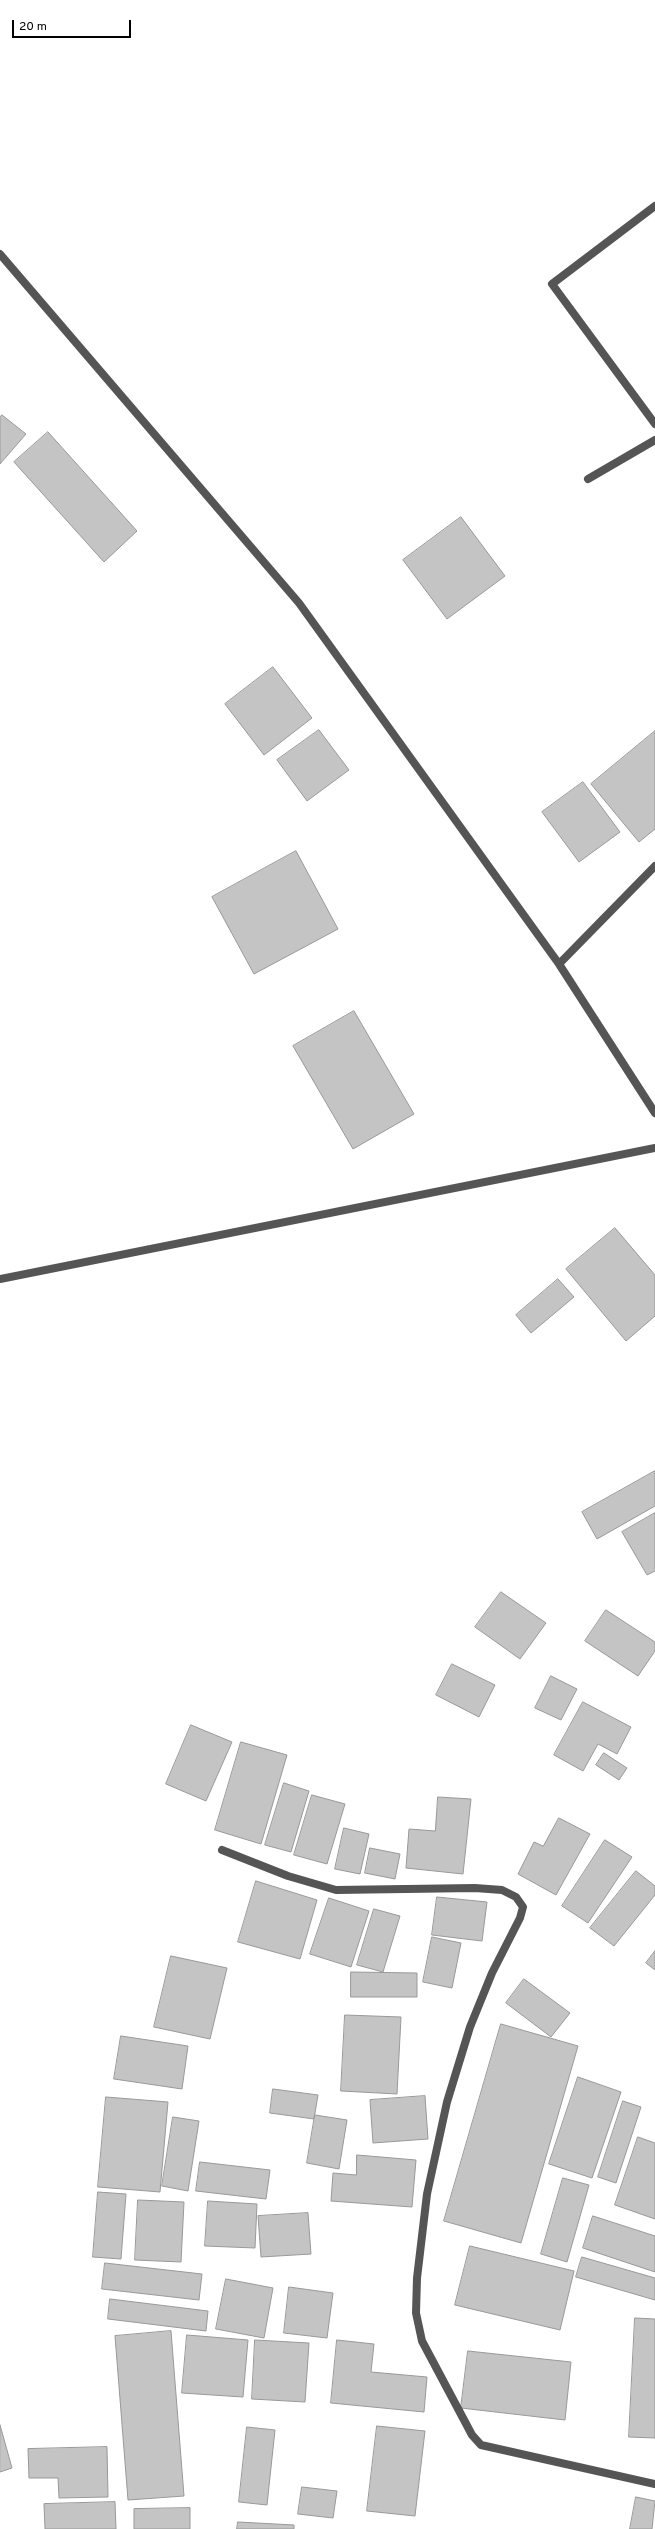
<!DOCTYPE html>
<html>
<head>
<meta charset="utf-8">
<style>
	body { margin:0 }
	#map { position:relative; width:655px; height:2529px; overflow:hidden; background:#fff; font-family:Overpass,sans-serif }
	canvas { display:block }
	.scale { position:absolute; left:12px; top:20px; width:119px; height:18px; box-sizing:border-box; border:2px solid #000; border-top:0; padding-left:5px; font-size:12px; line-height:14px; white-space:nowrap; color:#000; -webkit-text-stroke:3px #fff; paint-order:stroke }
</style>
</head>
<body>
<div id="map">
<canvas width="655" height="2529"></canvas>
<div class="scale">20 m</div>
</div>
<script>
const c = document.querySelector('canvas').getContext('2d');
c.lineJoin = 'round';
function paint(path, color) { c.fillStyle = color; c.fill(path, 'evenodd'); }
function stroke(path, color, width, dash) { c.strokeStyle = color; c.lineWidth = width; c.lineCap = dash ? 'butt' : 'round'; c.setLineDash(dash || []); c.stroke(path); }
const building = new Path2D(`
	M2,415L26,434L0,464V418Z
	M48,432L137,531L104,562L14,462Z
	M461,517L505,576L447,619L403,560Z
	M273,667L312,718L264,755L225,704Z
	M319,730L349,770L307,801L277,760Z
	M655,731V829L639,842L591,784Z
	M583,782L620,832L579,862L542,812Z
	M296,851L338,929L254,974L212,897Z
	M354,1011L414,1114L353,1149L293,1046Z
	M615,1228L655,1275V1316L626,1341L566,1269Z
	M558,1279L574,1297L531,1333L516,1315Z
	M655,1471V1506L597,1539L582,1512Z
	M655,1513V1571L647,1575L622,1532Z
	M501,1592L546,1623L520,1659L475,1627Z
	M606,1610L655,1642V1651L638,1676L585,1641Z
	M452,1664L495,1685L479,1717L436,1695Z
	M551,1676L577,1689L561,1720L535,1708Z
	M583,1702L631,1727L617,1754L598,1744L583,1771L554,1755Z
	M191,1725L232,1742L206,1801L166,1784Z
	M241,1742L287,1755L261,1844L215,1830Z
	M604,1753L627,1768L619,1780L596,1765Z
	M284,1783L309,1791L291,1852L265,1845Z
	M312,1795L345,1804L327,1864L294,1855Z
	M438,1797L471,1799L463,1874L406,1868L409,1829L435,1831Z
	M559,1818L590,1834L556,1895L518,1874L534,1842L543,1846Z
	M344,1828L369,1834L360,1874L335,1869Z
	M605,1840L632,1857L588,1923L562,1906Z
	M370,1848L400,1854L395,1879L365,1873Z
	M636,1871L655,1886V1895L614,1946L590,1928Z
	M256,1881L317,1900L300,1959L238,1942Z
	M437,1897L487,1902L482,1941L432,1935Z
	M329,1898L369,1911L351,1967L310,1954Z
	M374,1909L400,1916L383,1972L357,1965Z
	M432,1937L461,1943L452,1988L423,1982Z
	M655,1951V1970L646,1963Z
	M171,1956L227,1968L210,2039L154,2027Z
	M351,1972L417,1973V1997H351Z
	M524,1979L570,2013L551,2037L506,2003Z
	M345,2015L401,2017L397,2094L341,2091Z
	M501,2024L578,2046L521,2243L444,2221Z
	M121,2036L188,2046L182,2089L114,2079Z
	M578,2077L621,2092L592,2178L549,2164Z
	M273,2089L318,2095L314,2119L270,2113Z
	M425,2096L428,2139L373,2143L370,2100Z
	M106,2097L168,2102L160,2192L98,2187Z
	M623,2101L641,2107L616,2183L598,2177Z
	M315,2115L347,2120L339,2169L307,2163Z
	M173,2117L199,2121L188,2191L162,2186Z
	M638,2137L655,2143V2219L615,2205Z
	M357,2155L416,2160L412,2207L331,2201L333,2173L356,2175Z
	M200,2162L270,2170L266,2199L196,2191Z
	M563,2178L589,2185L567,2262L541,2254Z
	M98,2192L126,2194L121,2259L93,2257Z
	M138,2200L184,2202L181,2262L135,2260Z
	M208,2201L257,2204L255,2248L205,2246Z
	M308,2213L311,2254L261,2257L258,2216Z
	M593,2216L655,2236V2272L583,2248Z
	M470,2246L574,2271L560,2330L455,2305Z
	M582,2257L655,2278V2300L576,2277Z
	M105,2263L202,2274L199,2300L102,2289Z
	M226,2279L273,2288L264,2338L216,2329Z
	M289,2287L333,2293L327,2338L284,2333Z
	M110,2299L208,2311L206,2331L108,2319Z
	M635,2318L655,2319V2438L629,2437Z
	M171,2331L184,2496L128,2500L115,2336Z
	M187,2335L248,2340L243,2397L182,2393Z
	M255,2340L309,2343L305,2402L252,2399Z
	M337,2340L374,2344L371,2372L427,2377L424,2412L331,2403Z
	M468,2351L571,2362L565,2420L461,2408Z
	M0,2425L12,2468L0,2472Z
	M377,2426L425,2431L415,2516L367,2511Z
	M247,2427L275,2430L267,2505L239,2502Z
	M107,2447L108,2497L59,2498L58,2478H29L28,2449Z
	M302,2487L337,2491L333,2518L298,2514Z
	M636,2497L655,2501L652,2529H630Z
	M115,2502L116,2529H45L44,2504Z
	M190,2508V2529H134V2509Z
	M238,2522L294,2525V2529H237Z`);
paint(building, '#c4c4c4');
stroke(building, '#999', 1);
stroke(new Path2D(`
	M655,206L552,284L655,424
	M0,254L299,603L559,964L655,1113
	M588,479L655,440
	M559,964L655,866
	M0,1279L655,1148
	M222,1850L288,1876L336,1890L475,1888L502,1890L516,1897L523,1907L520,1918L492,1973L470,2027L447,2102L427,2194L417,2278L416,2313L422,2341L472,2435L481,2445L655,2484`), '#555', 8);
</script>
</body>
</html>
